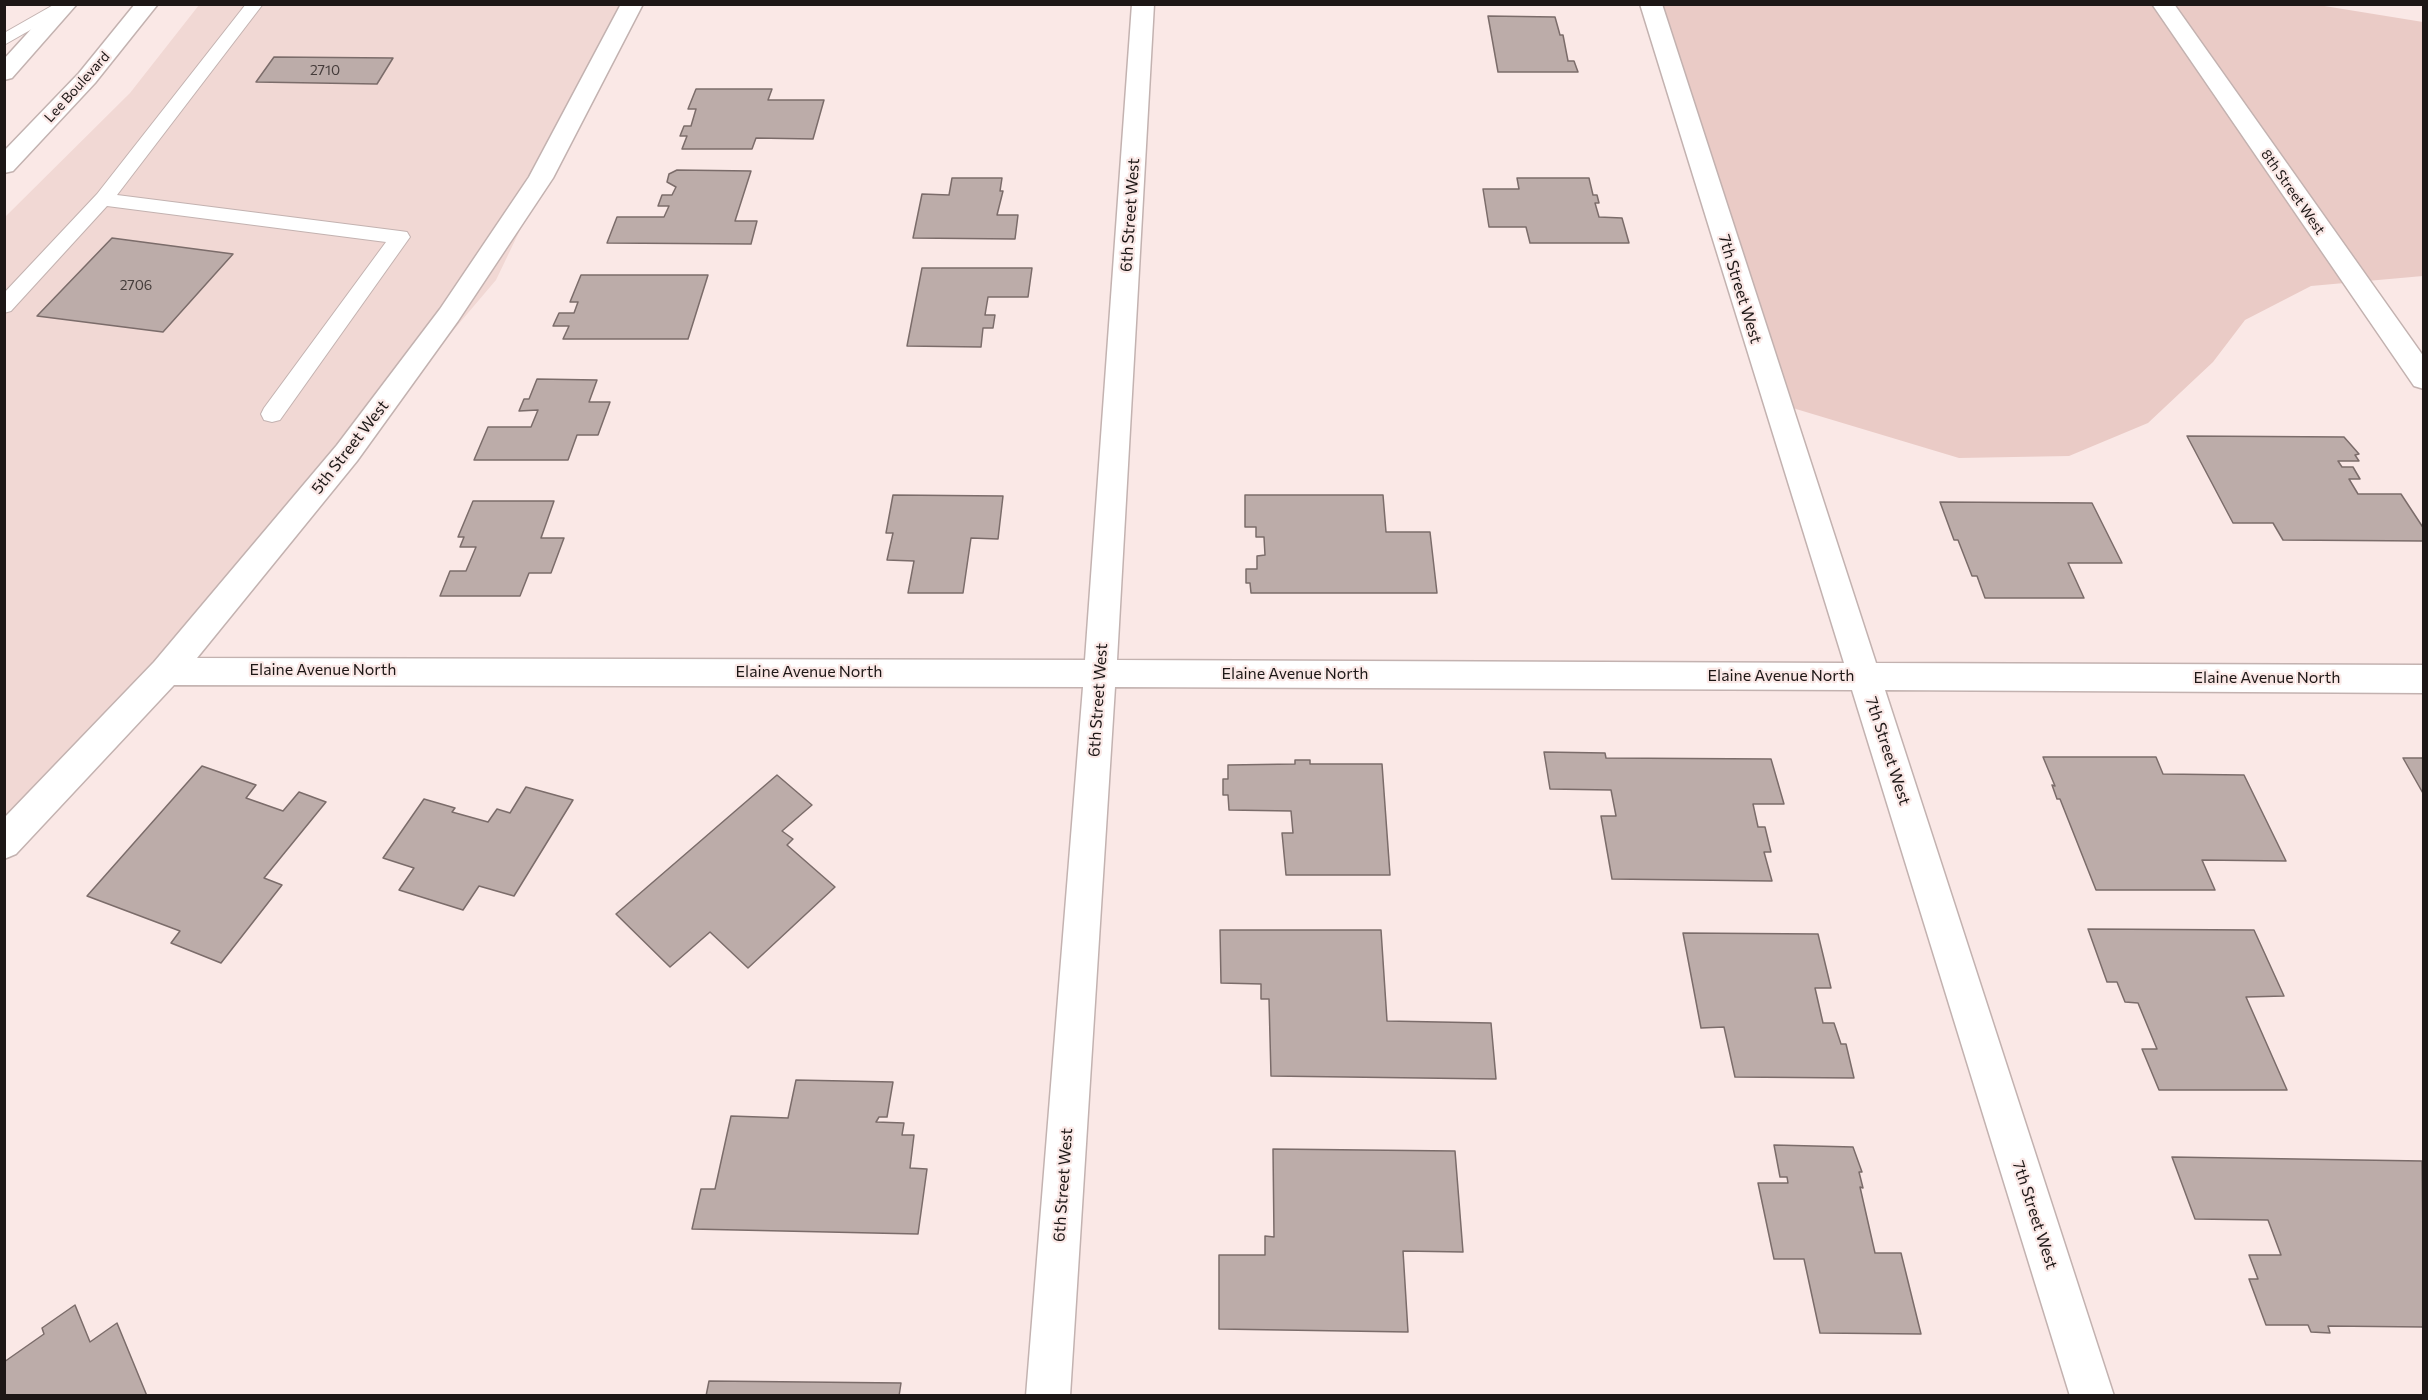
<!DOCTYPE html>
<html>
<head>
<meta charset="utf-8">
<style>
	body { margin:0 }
	#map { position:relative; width:2428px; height:1400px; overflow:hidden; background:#fae8e6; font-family:Commissioner,sans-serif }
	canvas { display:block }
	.frame { position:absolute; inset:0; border:6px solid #1d1716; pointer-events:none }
</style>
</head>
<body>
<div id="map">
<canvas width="2428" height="1400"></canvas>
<div class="frame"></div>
</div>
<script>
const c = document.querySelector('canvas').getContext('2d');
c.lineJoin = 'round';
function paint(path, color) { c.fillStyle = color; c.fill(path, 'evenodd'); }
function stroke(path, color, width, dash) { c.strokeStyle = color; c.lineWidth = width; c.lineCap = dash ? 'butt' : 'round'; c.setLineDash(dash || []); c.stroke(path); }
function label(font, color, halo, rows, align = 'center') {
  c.font = font + ' Commissioner,sans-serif'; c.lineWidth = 4.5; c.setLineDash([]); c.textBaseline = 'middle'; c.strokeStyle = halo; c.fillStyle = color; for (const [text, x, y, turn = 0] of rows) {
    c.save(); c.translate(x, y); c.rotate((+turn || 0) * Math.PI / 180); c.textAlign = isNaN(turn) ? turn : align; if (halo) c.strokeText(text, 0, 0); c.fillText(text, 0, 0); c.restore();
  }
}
paint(new Path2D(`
	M199,5H628L496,280L96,750L5,834V217L130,93Z`), '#f1d8d4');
paint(new Path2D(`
	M2312,4L2423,22V276L2311,286L2245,320L2213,362L2148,423L2069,456L1959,458L1786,406L1650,5Z`), '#eacbc6');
const building = new Path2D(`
	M1488,16L1555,17L1560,35H1563L1568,61H1574L1578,72H1498Z
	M274,57L393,58L377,84L256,82Z
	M696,89H772L768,100H824L813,139L756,138L752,149H682L687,136H680L684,126H691L696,109H688Z
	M677,170L751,171L735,221H757L751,244L607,243L617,217H664L669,206H658L662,195H672L676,187L667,182L669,174Z
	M952,178H1002L1000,191H1003L997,215H1018L1015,239L913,238L922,194L949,195Z
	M1517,178H1589L1593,195H1597L1599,203H1595L1599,217L1622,218L1629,243H1530L1526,227H1489L1483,189H1519Z
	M112,238L233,254L163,332L37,316Z
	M922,268H1032L1028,297H988L985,315H995L993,328H983L981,347L907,346Z
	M581,275H708L688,339H563L569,326H553L559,313H574L578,302H570Z
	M537,379L597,380L589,402H610L598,435H577L568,460H474L488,427H531L538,410L519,411L524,399H529Z
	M2187,436L2344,437L2359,454L2355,455L2359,461H2338L2342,467H2353L2360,479H2349L2358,494H2401L2424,529V541L2283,540L2273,523H2233Z
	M893,495L1003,496L998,539L971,538L963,593H908L914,561L887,560L893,533H886Z
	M1245,495H1383L1386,532H1430L1437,593H1251L1250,583H1246V569H1257V556L1265,555L1264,537H1256V527H1245Z
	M473,501H554L541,538H564L551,573H529L520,596H440L450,571H466L476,547H460L464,537H458Z
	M1940,502L2092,503L2122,563H2068L2084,598H1985L1977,576H1972L1958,540H1954Z
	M1544,752L1605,753L1606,758L1771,759L1784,804H1753L1758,827H1765L1771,852H1764L1772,881L1612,879L1601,816H1616L1611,790L1550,789Z
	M2043,757H2156L2163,774L2244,775L2286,861L2202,860L2215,890H2096L2060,799H2057L2052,785L2055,786Z
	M2403,758H2424V795Z
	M1295,760H1310V764H1382L1390,875H1286L1282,833H1293L1291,811L1229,810L1228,795H1223V779H1228V765L1295,764Z
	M202,766L256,785L246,798L283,811L299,792L326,802L264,878L282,885L221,963L171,943L180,931L87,896Z
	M777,775L812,805L782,831L793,839L787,845L835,887L748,968L710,932L670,967L616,914Z
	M526,787L573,800L514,896L479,886L463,910L399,890L414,868L383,858L424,799L455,808L452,812L488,822L497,809L510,813Z
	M2088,929L2254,930L2284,996L2246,997L2287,1090H2159L2142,1049H2157L2138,1003L2125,1002L2117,982H2107Z
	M1220,930H1381L1387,1021L1491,1023L1496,1079L1271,1076L1269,999H1261V984L1221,983Z
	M1683,933L1818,934L1831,988H1815L1823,1023H1834L1841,1044H1846L1854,1078L1735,1077L1724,1027L1701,1028Z
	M796,1080L893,1082L887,1117H879L876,1122L904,1123L902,1135H914L910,1168L927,1169L918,1234L692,1229L701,1189H715L731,1116L788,1118Z
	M1774,1145L1853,1147L1862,1172H1859L1863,1188L1860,1187L1875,1253H1901L1921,1334L1820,1333L1804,1259H1774L1758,1183H1788L1787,1177H1780Z
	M1273,1149L1455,1151L1463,1252L1403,1251L1408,1332L1219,1329V1255H1265V1236L1274,1237Z
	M2172,1157L2422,1161L2424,1327L2328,1326L2330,1333L2311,1332L2308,1325H2266L2249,1279H2258L2249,1255H2281L2268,1220L2195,1219Z
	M75,1305L90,1342L117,1323L147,1396H4V1362L44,1334L42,1328Z
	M709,1381L901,1383L899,1396H706Z`);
paint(building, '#bcaca9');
stroke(building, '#7b6c6a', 1.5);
const lane = new Path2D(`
	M55,4L74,5L4,45V33Z
	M246,4H263L117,195L400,231L407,232L410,237L280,420L272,422L264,420L261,414L264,408L386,242L107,206L11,311L4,313V293L97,194Z`);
const street = new Path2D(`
	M621,4H643L553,178L458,321L357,461L197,658L1085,660L1132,4H1154L1117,660L1844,663L1640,4H1662L1876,663L2424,665V693L1885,690L2114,1396H2070L1852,690L1115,687L1070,1396H1026L1083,687L174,685L16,854L4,859V818L154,662L337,445L440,309L529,177Z
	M2152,4H2174L2424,357V389L2414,386Z`);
const secondary = new Path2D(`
	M54,4H77L12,78L4,80V59Z
	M135,4H158L95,83L13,171L4,173V151L79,73Z`);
stroke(lane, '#c3b2b0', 2);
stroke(street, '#c3b2b0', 3);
stroke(secondary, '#c3b2b0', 3);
paint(lane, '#fff');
paint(street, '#fff');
paint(secondary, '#fff');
label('14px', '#453c3b', null, [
	["2710",325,70],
	["2706",136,285]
]);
label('14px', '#1d1716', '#fae8e6', [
	["Lee Boulevard",77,87,-48],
	["8th Street West",2293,192,55]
]);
label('16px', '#1d1716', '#fae8e6', [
	["6th Street West",1130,215,-86],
	["7th Street West",1740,289,73],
	["5th Street West",350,447,-52],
	["Elaine Avenue North",323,670],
	["Elaine Avenue North",809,672],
	["Elaine Avenue North",1295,674],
	["Elaine Avenue North",1781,676],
	["Elaine Avenue North",2267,678],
	["6th Street West",1098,700,-86],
	["7th Street West",1888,751,72],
	["6th Street West",1063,1185,-86],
	["7th Street West",2035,1215,72]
]);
</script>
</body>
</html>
